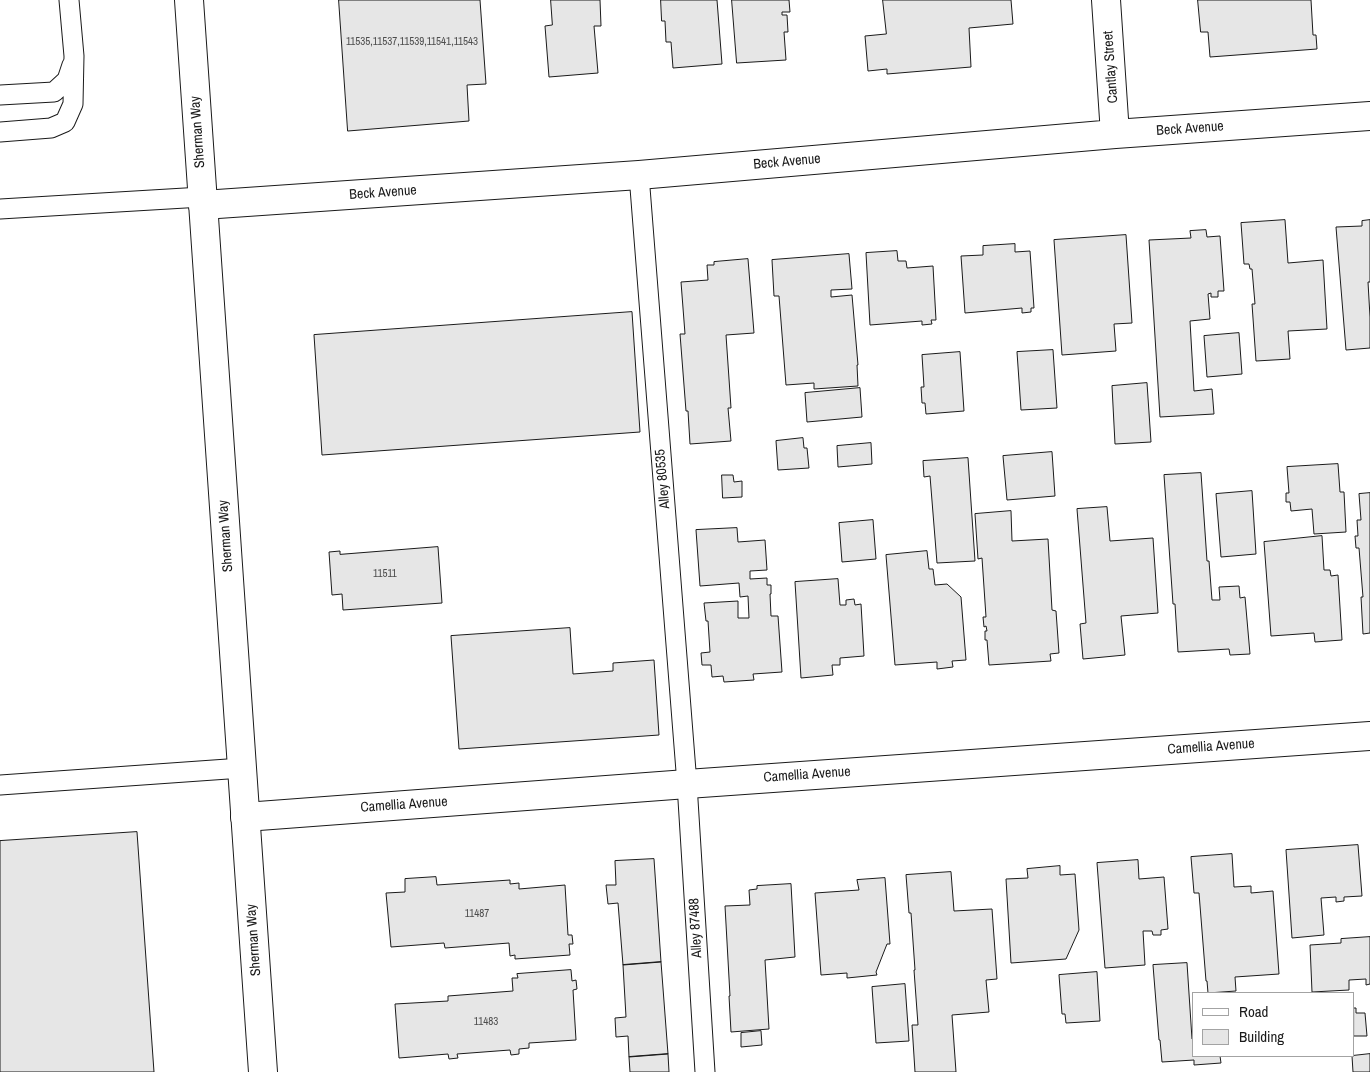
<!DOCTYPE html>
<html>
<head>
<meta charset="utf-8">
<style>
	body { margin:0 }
	#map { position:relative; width:1370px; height:1072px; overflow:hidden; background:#fff; font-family:"Archivo Narrow",sans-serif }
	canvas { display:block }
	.legend { position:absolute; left:1192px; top:992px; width:162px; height:65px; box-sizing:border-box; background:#fff; border:1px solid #a3a3a3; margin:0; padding:6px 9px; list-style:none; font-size:15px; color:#1a1a1a }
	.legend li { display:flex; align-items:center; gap:10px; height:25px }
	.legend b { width:25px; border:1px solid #a3a3a3 }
</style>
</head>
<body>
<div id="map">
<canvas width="1370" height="1072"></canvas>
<ul class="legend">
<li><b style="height:6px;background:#fff"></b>Road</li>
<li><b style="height:14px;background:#e6e6e6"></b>Building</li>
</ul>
</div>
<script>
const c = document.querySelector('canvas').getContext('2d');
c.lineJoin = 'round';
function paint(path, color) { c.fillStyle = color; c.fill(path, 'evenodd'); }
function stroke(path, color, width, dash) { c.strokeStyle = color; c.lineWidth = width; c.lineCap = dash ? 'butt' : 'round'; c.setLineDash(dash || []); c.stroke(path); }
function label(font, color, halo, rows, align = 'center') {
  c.font = font + ' "Archivo Narrow",sans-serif'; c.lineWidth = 4; c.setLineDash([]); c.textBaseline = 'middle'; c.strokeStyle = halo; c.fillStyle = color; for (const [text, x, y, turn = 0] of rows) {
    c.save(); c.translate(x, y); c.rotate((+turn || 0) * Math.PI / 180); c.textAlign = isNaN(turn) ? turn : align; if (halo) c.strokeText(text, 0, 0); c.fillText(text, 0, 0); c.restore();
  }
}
const building = new Path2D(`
	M339,0H480L486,84L467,85L469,121L348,131Z
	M551,0H600L601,26H594L598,73L549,77L545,26L552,25Z
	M661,0H717L722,64L673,68L671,42H666L665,21H662Z
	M732,0H789L790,12H782V15H787L788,32H784L786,60L737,63Z
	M883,0H1011L1013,24L969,28L971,67L887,74V69L868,71L865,36L886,34Z
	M1198,0H1311L1313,35H1316L1317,49L1210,57L1208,32H1201Z
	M1285,220L1288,263L1323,260L1327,329L1288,331L1290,359L1256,361L1252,304H1255L1252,269H1250L1249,264H1244L1241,223Z
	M1370,220V282H1368L1370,317V348L1346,350L1336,227L1362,226V221Z
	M1206,230L1207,237L1220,236L1224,291H1218V297H1211V293L1208,294L1210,319L1190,321L1194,391L1212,389L1214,414L1160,417L1149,240L1191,238L1190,231Z
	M1126,235L1132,323L1114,324L1116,351L1062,355L1054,240Z
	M1015,244V252L1030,251L1034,308H1031V312L1022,313V308L965,313L961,256L983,255V246Z
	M897,251L898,261H906L907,268L933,266L936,320H931L932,324L922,325V321L870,325L866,253Z
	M849,254L852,289L831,290V297L852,295L858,365H857L858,386L814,389V383L786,385L779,296H774L772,260Z
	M748,259L754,333L726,335L731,408H728L731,441L690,444L688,411H686L680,334H685L681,282L708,280L707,265H714V262Z
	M632,312L640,432L322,455L314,335Z
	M1239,333L1242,374L1207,377L1204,336Z
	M1053,350L1057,408L1021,410L1017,352Z
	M960,352L964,411L926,414L925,403H922L921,387H924L922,355Z
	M1147,383L1151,442L1115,444L1112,386Z
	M860,388L862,417L807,422L805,393Z
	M803,438L804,448H807L809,468L778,470L776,441Z
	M871,443L872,464L838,467L837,446Z
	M1052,452L1055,496L1007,500L1003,456Z
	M968,458L975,561L937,563L930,476L924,477L923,461Z
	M1338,464L1340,492H1344L1346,532L1314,534L1312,509L1291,511L1290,502H1286V493H1289L1287,467Z
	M1201,473L1207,561H1209L1212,600H1220L1219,587L1239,586L1240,598L1245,597L1250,654L1230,655L1229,649L1178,652L1175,604H1173L1164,475Z
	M722,475H733L734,482L742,481V497L723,498Z
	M1252,491L1256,554L1221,557L1216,494Z
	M1370,493V633L1363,634L1361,597H1363L1359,548H1356L1355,536H1358L1357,520H1361L1359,494Z
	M1107,507L1110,541L1153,538L1158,613L1121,616L1125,655L1083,659L1080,624L1086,623L1077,509Z
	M1011,511L1012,541L1048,539L1052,610L1056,611L1059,653L1050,654L1051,661L989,665L987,640H985V631H987L986,626L984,627L983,617H986L982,558L978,559L975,514Z
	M873,520L876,559L842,562L839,523Z
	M737,528L738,542L765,540L767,570L750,571V579L767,578V585H771V594H770L771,616H778L782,672L753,674L754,680L724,682L723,676L712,677L711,665H702L701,653L710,652L708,621H706L704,603L738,601V618H749L748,596L740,597L739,583L700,586L696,530Z
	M1322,536L1324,570H1330L1331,576L1338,575L1342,640L1315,642L1314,633L1271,636L1264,542Z
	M438,547L442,603L343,610L342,594L332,595L329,552L340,551V554Z
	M927,551L929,569H933L935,585L947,584L961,597L966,660L952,661L953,667L937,669V662L895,665L886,555Z
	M838,579L840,605H846V600L854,599L855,605L861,604L864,656L840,658V665H832L833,675L801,678L795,582Z
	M570,628L573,674L613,671V663L654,660L659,735L459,749L451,636Z
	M137,832L154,1072H0V841Z
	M1358,845L1362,896L1344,897V901L1336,902V897L1321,898L1324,935L1292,938L1286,850Z
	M1232,854L1234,887L1251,886V893L1273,891L1279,974L1235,977L1236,991L1208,993L1207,981H1206L1199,893H1194L1191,857Z
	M654,859L661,962L623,965L618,903L608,904L606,885H616L615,861Z
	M1138,860L1139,879L1164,877L1168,929L1161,930V935H1153L1152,931H1143L1145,965L1105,968L1097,863Z
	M1060,866V875L1075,874L1079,930L1066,959L1011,963L1006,879L1028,878L1027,869Z
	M951,872L954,911L992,909L997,979L986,980L989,1012L952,1015L956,1072H915L912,1025H918L914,970H915L911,913H909L906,875Z
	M436,877L437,885L510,880V884L519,883V889L565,885L568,935H572L573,944H569L570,955L515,959V955L510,956L509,943L445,948L444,943L391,947L386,893L405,892V879Z
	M885,878L890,944H887L876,972L877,975L847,978V973L821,975L815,893L859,890L857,880Z
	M791,884L795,957L765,960L769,1029L731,1032L729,996H730L725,906L750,905L749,890L757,889V886Z
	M1370,937V984L1366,985V979L1349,980V990L1312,992L1310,945L1341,943V939Z
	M661,962L668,1054L629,1057L628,1036L616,1037L615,1018L626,1017L623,965Z
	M1187,963L1192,1039L1194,1038V1056H1220L1221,1063L1194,1065V1060L1162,1062L1160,1040H1159L1153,965Z
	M571,970L572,981L576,980L577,989L573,990L576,1040L529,1043V1048L519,1049V1054L511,1055L510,1050L457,1054L458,1058L449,1059L448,1054L399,1058L395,1004L448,1001V996L513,991L512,978H518L517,974Z
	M1097,972L1100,1021L1066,1023L1065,1014H1062L1059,975Z
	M905,984L909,1041L876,1043L872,987Z
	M1354,1008H1356V1013H1365L1367,1036H1354Z
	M761,1031L762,1045L741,1047V1033Z
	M668,1054L669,1072H630L629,1057Z
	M1370,1054V1072H1353L1352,1056Z`);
paint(building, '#e6e6e6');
stroke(building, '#1a1a1a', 1);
const service = new Path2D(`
	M0,95L54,92L67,80L72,65
	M0,132L51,128L65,122L73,104L74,56L69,0
	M639,175L687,784L705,1072
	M0,209L202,197
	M0,785L242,768`);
const minor = new Path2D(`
	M1106,0L1115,134
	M203,205L639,175L1115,134L1370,116
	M245,817L687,784L1370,736`);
const primary = new Path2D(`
	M189,0L263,1072`);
stroke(service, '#1a1a1a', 21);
stroke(minor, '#1a1a1a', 30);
stroke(primary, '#1a1a1a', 30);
stroke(service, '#fff', 19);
stroke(minor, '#fff', 28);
stroke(primary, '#fff', 28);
label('11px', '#4d4d4d', null, [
	["11535,11537,11539,11541,11543",412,42],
	["11511",385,574],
	["11487",477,914],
	["11483",486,1022]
]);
label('14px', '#1a1a1a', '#fff', [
	["Cantlay Street",1111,67,-94],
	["Beck Avenue",1190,129,-4],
	["Sherman Way",198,132,-94],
	["Beck Avenue",787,162,-5],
	["Beck Avenue",383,193,-4],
	["Alley 80535",663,479,-95],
	["Sherman Way",226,536,-94],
	["Camellia Avenue",1211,747,-4],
	["Camellia Avenue",807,775,-4],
	["Camellia Avenue",404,805,-4],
	["Alley 87488",696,928,-93],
	["Sherman Way",254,940,-94]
]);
</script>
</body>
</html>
